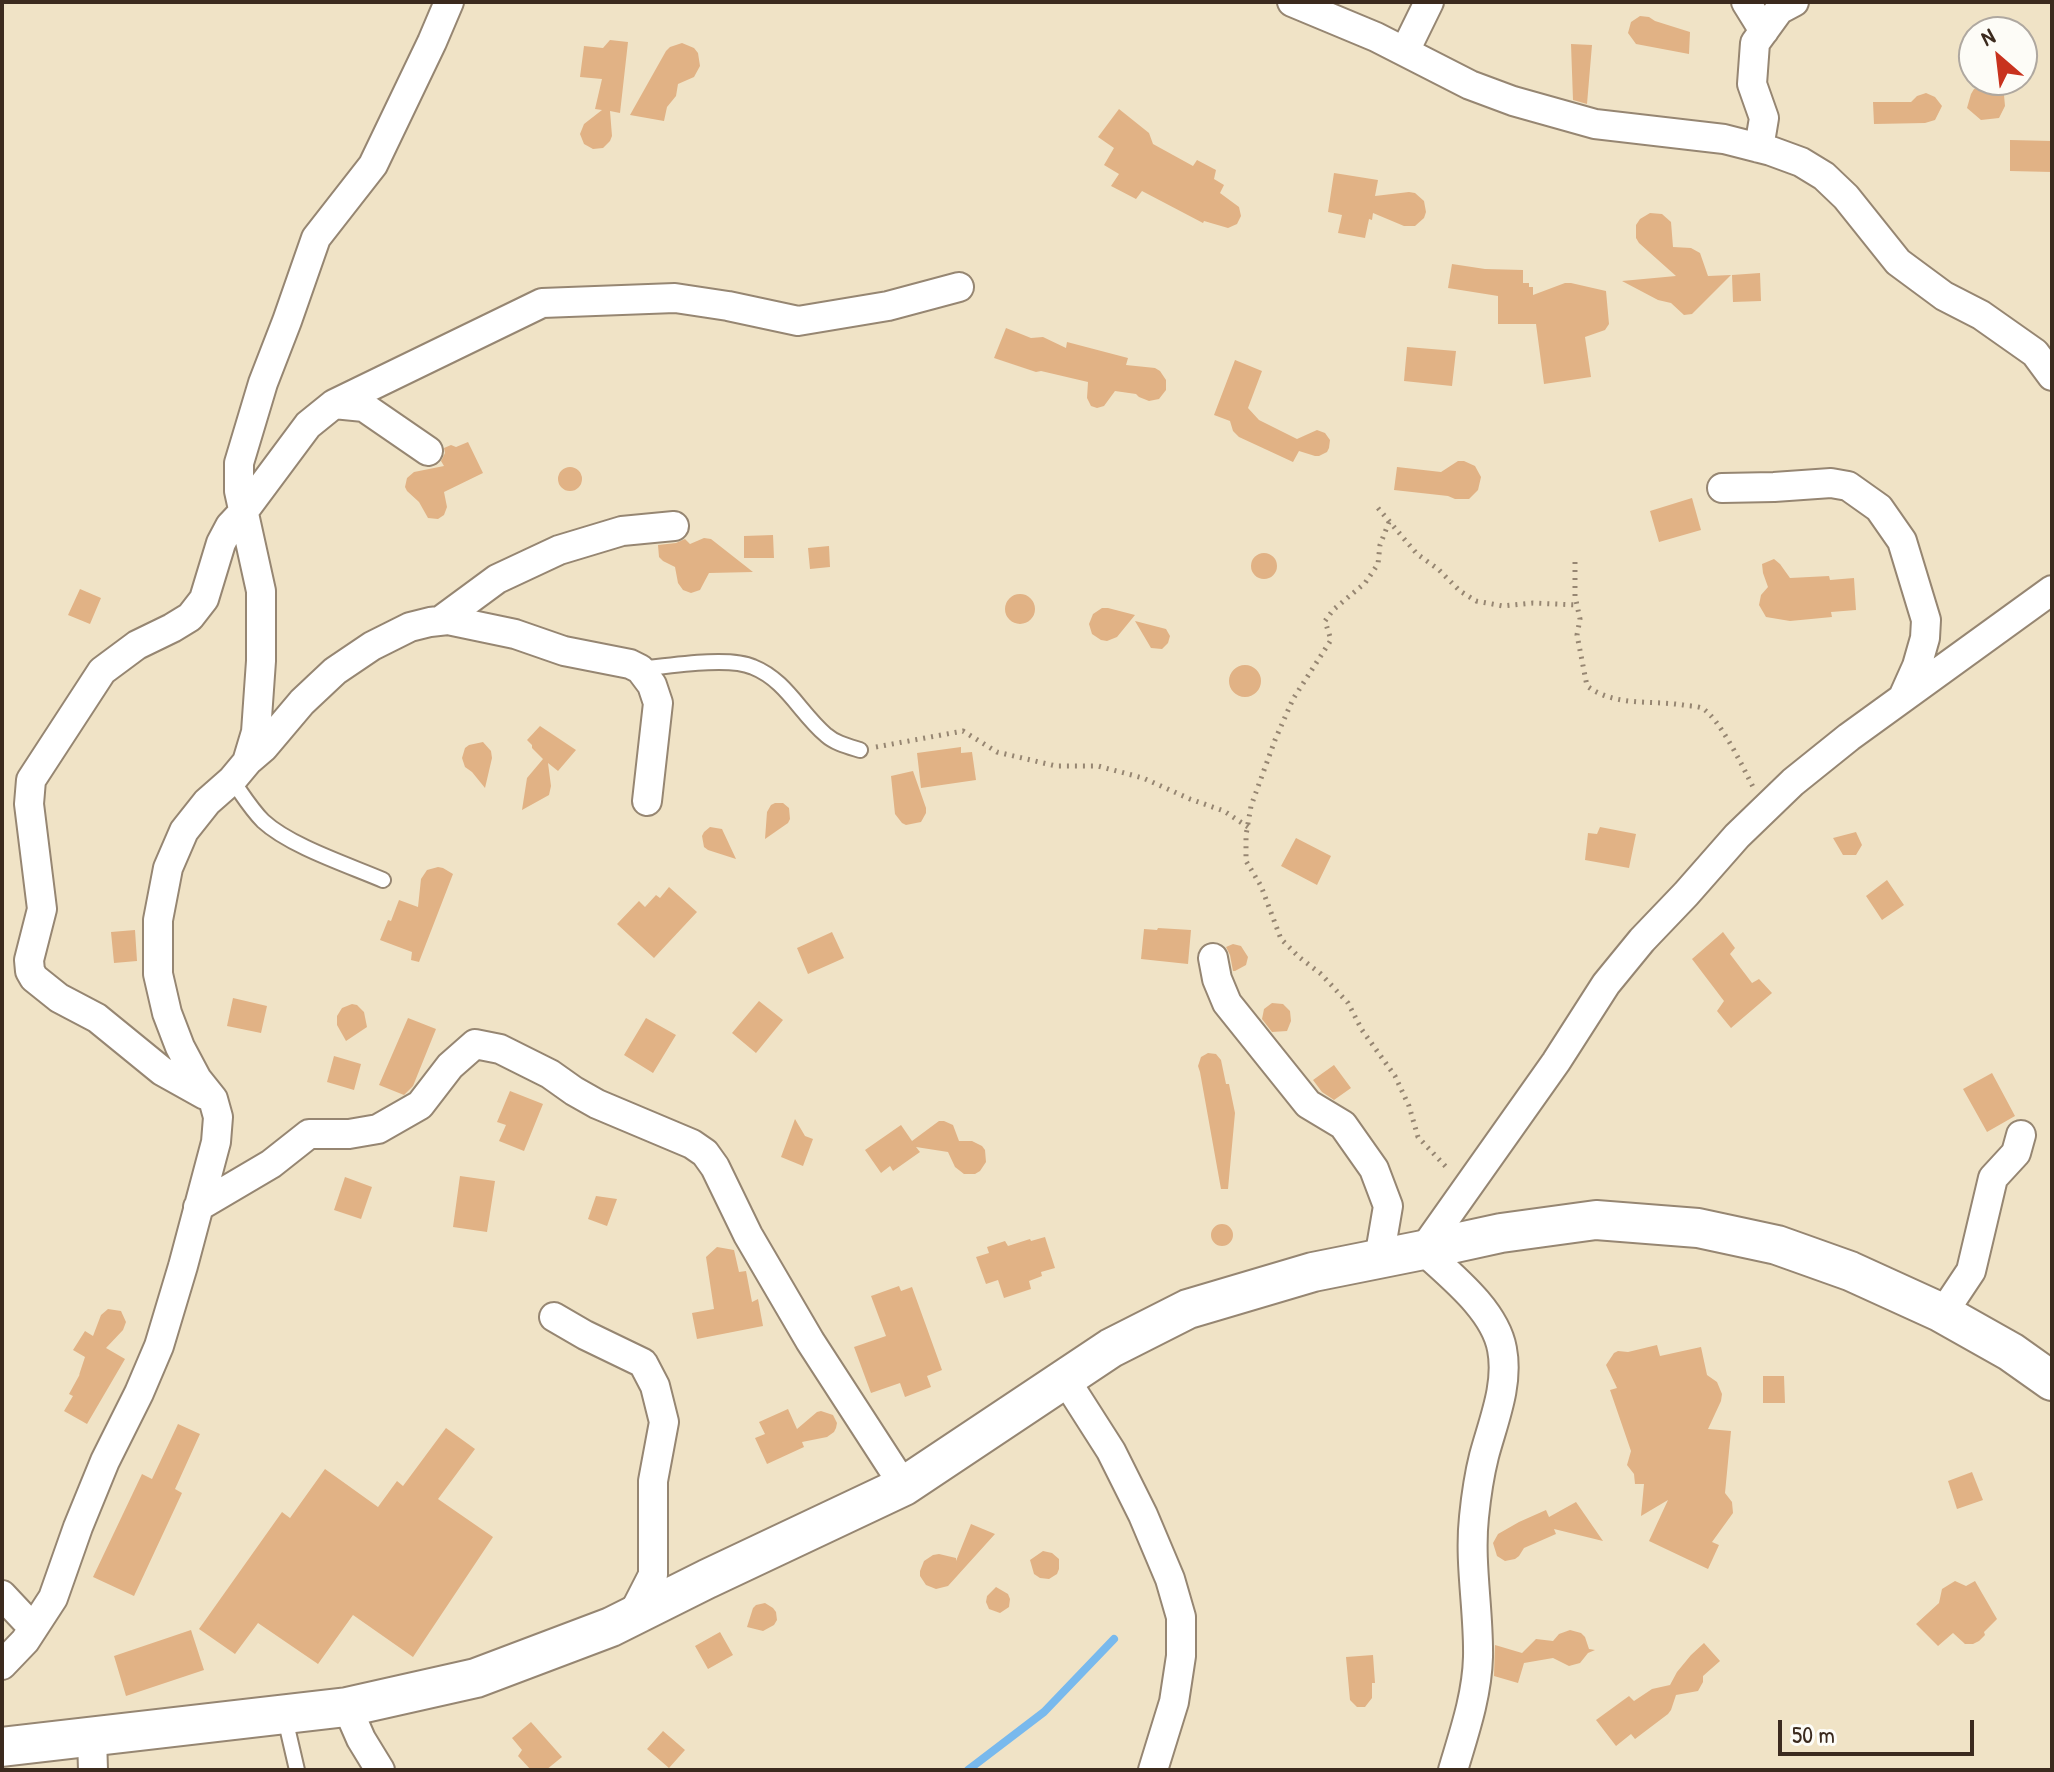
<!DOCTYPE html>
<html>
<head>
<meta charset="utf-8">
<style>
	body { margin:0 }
	#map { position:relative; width:2054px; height:1772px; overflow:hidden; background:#f0e3c6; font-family:"Patrick Hand",sans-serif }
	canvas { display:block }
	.frame { position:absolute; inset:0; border:4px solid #3b2a1e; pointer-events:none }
	.north { position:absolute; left:1958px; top:16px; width:80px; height:80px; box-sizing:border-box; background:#fdfcf7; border:2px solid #afa8a0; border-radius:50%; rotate:332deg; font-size:22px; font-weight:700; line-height:32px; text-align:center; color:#3b2a1e }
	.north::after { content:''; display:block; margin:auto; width:28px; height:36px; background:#c8321e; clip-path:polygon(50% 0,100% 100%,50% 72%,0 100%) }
	.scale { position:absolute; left:1778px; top:1720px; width:196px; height:36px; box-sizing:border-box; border:4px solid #3b2a1e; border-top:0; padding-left:10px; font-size:24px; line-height:28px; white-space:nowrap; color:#3b2a1e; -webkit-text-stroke:6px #fdfcf7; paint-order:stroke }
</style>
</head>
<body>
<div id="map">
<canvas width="2054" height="1772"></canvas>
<div class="frame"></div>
<div class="north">N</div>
<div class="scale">50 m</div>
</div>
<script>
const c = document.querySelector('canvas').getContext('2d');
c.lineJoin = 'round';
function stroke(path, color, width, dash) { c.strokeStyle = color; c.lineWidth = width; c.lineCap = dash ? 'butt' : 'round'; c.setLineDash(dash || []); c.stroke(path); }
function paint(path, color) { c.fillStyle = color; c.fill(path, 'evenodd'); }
stroke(new Path2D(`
	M968,1770L1044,1712L1114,1639`), '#78b9ed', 8);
paint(new Path2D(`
	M1640,16L1649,17L1655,21L1690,32L1689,54L1636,44L1628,33L1631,22Z
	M610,40L628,42L620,113L610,111L612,136L610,141L603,148L593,149L584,144L580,134L584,124L602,110L595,109L602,79L580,77L584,46L603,48Z
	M682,43L694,48L698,53L700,66L694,77L678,84L676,96L667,107L664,121L630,115L666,51L670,47Z
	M1571,44L1592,45L1587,104L1573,100Z
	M1985,85L1996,87L2004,95L2005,106L1999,118L1981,120L1967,108L1971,94L1974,89Z
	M1926,93L1935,97L1942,106L1935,120L1925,123L1874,124L1873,102H1911L1917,96Z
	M1119,109L1149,133L1153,144L1193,166L1197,160L1216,170L1214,179L1224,185L1220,193L1239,207L1241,216L1237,224L1228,228L1204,221L1203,223L1142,191L1136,199L1111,186L1119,174L1104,165L1114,148L1098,137Z
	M2010,140L2052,141V172L2010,171Z
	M1334,173L1378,180L1375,196L1409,192L1415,193L1424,201L1426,212L1424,218L1415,226H1404L1373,213L1372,220L1369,219L1365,238L1338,233L1342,215L1328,212Z
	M1650,213L1662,214L1671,222L1673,247L1691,248L1700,253L1708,276L1731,275L1692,314L1684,315L1671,303L1658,300L1622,281L1676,276L1639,243L1636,238V225L1640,219Z
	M1452,264L1485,269L1523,270V283H1529V287H1533V295L1565,283H1571L1606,291L1609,324L1605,330L1585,337L1591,377L1544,384L1536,324H1498V296L1448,288Z
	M1760,273L1761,301L1733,302L1732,275Z
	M1006,328L1031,338L1043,337L1066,348L1067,342L1128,358L1126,365L1155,368L1160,371L1166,380V390L1159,399L1149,401L1139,397L1136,394L1115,391L1104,406L1097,408L1091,406L1087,398L1088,382L1041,371L1036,372L994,358Z
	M1407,347L1456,351L1452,386L1404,381Z
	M1235,360L1262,371L1248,408L1259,420L1297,439L1317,430L1325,433L1330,440L1329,448L1327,452L1319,456H1315L1299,451L1293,462L1239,437L1233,431L1230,421L1214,415Z
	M468,442L483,473L444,492L447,507L444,515L438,519L428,518L419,502L407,491L405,487L407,478L414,472L444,466L441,461L445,453L444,448L451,445L456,447Z
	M1458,461H1464L1475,466L1481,477L1478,490L1469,499H1455L1448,496L1394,490L1397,467L1441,472Z
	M558 479a12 12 0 1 1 24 0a12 12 0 1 1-24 0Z
	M1692,498L1701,530L1659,542L1650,511Z
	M773,535L774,558H744V536Z
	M704,538L711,539L753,572L709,573L700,590L691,593L683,590L678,583L675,567L663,561L659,557L658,545L676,543L685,539L690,544Z
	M829,546L830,567L810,569L808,548Z
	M1251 566a13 13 0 1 1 26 0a13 13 0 1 1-26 0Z
	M1774,559L1780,564L1790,578L1829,576L1830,580L1854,578L1856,610L1831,612L1832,617L1790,621L1766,617L1759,605L1761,595L1768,587L1763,573L1762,564Z
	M80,589L101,598L90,624L68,615Z
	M1005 609a15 15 0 1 1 30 0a15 15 0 1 1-30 0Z
	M1102,608H1108L1135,615L1117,637L1107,641L1101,640L1092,634L1089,624L1093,614Z
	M1135,621L1166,629L1170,636L1168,643L1162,649L1151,648Z
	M1229 681a16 16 0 1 1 32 0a16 16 0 1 1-32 0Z
	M540,726L576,750L558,771L548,763L551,786L549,795L522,810L527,778L543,759L532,748V745L527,740Z
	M483,742L491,751L492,758L485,788L472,772L465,767L462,758L465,748L469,745Z
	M961,747V753L972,752L976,780L921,788L917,753Z
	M913,771L926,808V813L921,822L906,825L902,823L895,814L891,776Z
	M775,803H783L789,808L790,819L788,823L765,839L767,812L771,805Z
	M710,827L722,829L736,859L708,850L704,847L702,836L704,832Z
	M1600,827L1636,834L1629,868L1585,860L1588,833L1597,834Z
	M1856,832L1862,845L1856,855H1843L1833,838Z
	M1296,838L1331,856L1317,885L1281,866Z
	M438,867L443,868L453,874L419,962L411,960L412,952L380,940L388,920L391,921L399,900L418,907L421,879L427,870Z
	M1887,880L1904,905L1882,920L1866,896Z
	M669,887L697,912L654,958L617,924L639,901L645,907L656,895L660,898Z
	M1158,928L1191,930L1188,964L1141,959L1144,929L1157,930Z
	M135,930L137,961L114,963L111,932Z
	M832,932L844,958L808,974L797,948Z
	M1723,932L1735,948L1730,954L1752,983L1759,979L1772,993L1731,1028L1717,1011L1724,1001L1692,959Z
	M1233,944L1241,946L1248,957L1246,965L1235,971H1233L1230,955L1226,947Z
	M233,998L267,1006L261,1033L227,1026Z
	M759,1001L783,1020L756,1053L732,1033Z
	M1272,1003L1283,1004L1290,1011L1291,1021L1287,1031L1272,1032L1262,1019L1264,1009Z
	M352,1004L357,1005L364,1012L367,1027L346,1041L337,1025V1016L342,1008Z
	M408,1018L436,1029L413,1086L404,1095L379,1085Z
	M646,1018L676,1035L653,1073L624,1055Z
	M1208,1053L1216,1054L1221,1060L1226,1084H1229L1235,1113L1228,1189H1221L1200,1072L1198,1066L1201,1057Z
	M334,1056L361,1064L354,1090L327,1082Z
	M1334,1065L1351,1088L1334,1100L1322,1092L1313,1080Z
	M1992,1073L2015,1116L1987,1132L1963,1089Z
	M510,1091L543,1104L524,1151L499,1141L506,1125L497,1122Z
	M795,1119L805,1136L813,1139L803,1166L781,1157Z
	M939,1121H944L953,1125L959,1141H972L982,1146L985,1150L986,1162L980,1171L975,1174H964L955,1167L948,1152L916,1147L920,1152L893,1171L890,1166L881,1173L865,1150L901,1125L912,1141Z
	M460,1176L495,1181L487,1232L453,1227Z
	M345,1177L372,1187L361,1219L334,1210Z
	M596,1196L617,1199L607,1226L588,1219Z
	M1211 1235a11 11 0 1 1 22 0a11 11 0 1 1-22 0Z
	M1045,1237L1055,1268L1041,1272L1042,1276L1029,1281L1031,1289L1004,1298L998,1280L986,1284L976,1257L989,1253L987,1247L1005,1241L1008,1246L1030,1239L1031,1241Z
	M717,1247L734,1250L739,1272L746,1271L752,1302L758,1299L763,1326L697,1339L692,1313L714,1309L706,1257Z
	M899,1286L901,1291L912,1287L942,1370L927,1376L931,1387L905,1397L900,1383L871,1393L854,1347L886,1336L871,1296Z
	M108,1309L121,1311L126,1322L123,1330L106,1348L125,1359L87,1424L64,1411L73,1396L69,1394L80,1374L79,1375L85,1357L73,1350L85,1331L93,1336L101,1315Z
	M1657,1345L1660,1356L1701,1347L1707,1375L1717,1382L1722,1394L1721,1401L1708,1429L1731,1431L1725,1493L1732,1502L1733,1513L1712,1542L1719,1545L1708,1569L1649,1541L1668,1500L1641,1516L1644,1484H1635L1634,1474L1627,1465L1631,1451L1610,1390L1617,1388L1606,1365L1614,1353L1618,1351L1628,1352Z
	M1763,1376H1784L1785,1403H1763Z
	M788,1409L797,1429L817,1412L821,1411L833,1415L837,1423L836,1428L834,1432L827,1437L802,1442L804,1447L767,1464L755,1438L765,1434L759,1422Z
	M178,1424L200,1434L175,1489L182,1493L134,1596L93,1577L142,1474L152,1479Z
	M446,1428L475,1449L438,1499L493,1537L413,1657L353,1615L318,1664L258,1623L235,1654L199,1629L282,1512L290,1518L325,1469L378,1507L397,1481L403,1486Z
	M1972,1472L1983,1500L1957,1509L1948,1481Z
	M1576,1502L1603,1541L1554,1529L1556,1534L1524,1548L1519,1556L1515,1559L1505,1561L1497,1556L1493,1543L1498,1534L1519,1522L1546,1510L1549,1517Z
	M971,1524L995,1534L948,1586L936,1589L926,1585L920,1576V1571L924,1561L933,1555L939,1554L956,1558V1561Z
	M1043,1551L1052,1553L1059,1559V1569L1057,1574L1049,1579L1040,1578L1034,1574L1030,1560Z
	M1955,1581L1966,1586L1975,1581L1997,1619L1984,1632L1985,1635L1979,1641L1973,1644H1965L1953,1633L1938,1646L1916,1624L1939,1603L1942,1589Z
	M996,1587L1008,1594L1010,1599L1009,1607L1000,1613L989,1609L986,1602L987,1596Z
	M765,1603L773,1608L776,1612L777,1620L774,1625L763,1631L747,1627L753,1608L756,1605Z
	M191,1630L204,1670L126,1696L114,1656Z
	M1570,1630L1581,1633L1585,1637L1589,1649L1595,1650L1588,1653L1580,1663L1569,1666L1553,1658L1524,1663L1518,1683L1494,1676L1495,1645L1522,1653L1536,1639L1553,1641L1559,1634Z
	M720,1632L733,1655L708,1669L695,1646Z
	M1704,1643L1720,1661L1703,1676V1682L1698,1691L1676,1695L1671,1710L1668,1714L1635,1739L1631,1734L1616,1746L1596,1720L1629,1696L1634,1701L1652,1689L1670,1685L1677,1672L1691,1655Z
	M1373,1655L1375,1683H1372V1698L1365,1707H1357L1350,1700L1346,1657Z
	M531,1722L562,1757L546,1770H531L518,1756L522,1750L512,1738Z
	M663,1731L685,1750L669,1768L647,1749Z`), '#e1b285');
const lane = new Path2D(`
	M640,669C668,666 729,656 753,667C786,680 800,713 826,735C835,743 847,746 860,750
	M232,780C242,794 251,809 263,821C290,846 348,865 383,880
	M284,1714L297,1770`);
const street = new Path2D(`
	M1292,2L1376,37L1470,85L1513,101L1595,124L1724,139L1771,151L1801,162L1824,176L1846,197L1898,262L1944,296L1981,315L2035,353L2052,376
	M1746,2L1764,31
	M1405,51L1429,2
	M1759,148L1764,118L1752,84L1755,43L1779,10L1794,2
	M334,404L542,303L675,298L728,306L798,321L888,306L959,287
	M1722,488L1774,487L1831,483L1848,486L1879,508L1902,541L1926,620L1925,638L1917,666L1904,695
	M440,621L497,579L559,550L622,531L674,526
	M250,759L264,747L302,702L335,671L372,646L410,627L430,622L448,620L515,634L564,651L630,664L640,669L652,685L658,703L647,801
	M1213,958L1217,979L1227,1003L1308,1104L1343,1125L1374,1169L1388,1206L1379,1259
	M205,1095L162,1071L97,1018L59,998L34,978L30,971L29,960L42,909L29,804L31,780L102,671L137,645L172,628L190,617L204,599L221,543L230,526L244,511L308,425L334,404L364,407L428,451
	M198,1207L271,1164L309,1134H349L378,1129L420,1105L450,1066L475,1044L500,1049L550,1074L574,1091L597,1104L692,1144L705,1153L715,1167L748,1235L810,1341L904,1486
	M1943,1313L1971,1271L1993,1178L2016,1153L2021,1135
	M554,1317L585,1335L643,1363L655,1386L664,1422L653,1481V1575L632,1616
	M1065,1379L1111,1451L1143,1515L1170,1579L1181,1617V1656L1174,1702L1153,1770
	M2,1595L33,1628
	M2,1665L25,1641L53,1598L78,1527L105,1461L139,1393L159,1346L183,1266L216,1142L218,1117L213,1099L197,1079L180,1047L167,1013L158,974V920L168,868L184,831L207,802L232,780L247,762L256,732L261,661V591L239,491V463L263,383L287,321L316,238L373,165L432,42L449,2
	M347,1707L361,1739L380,1770
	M92,1738L93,1770
	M1453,1770C1464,1733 1477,1696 1478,1657C1479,1611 1469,1563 1474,1517C1476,1497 1479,1476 1484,1456C1493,1422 1509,1385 1502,1349C1495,1310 1451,1276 1423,1250L1556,1062L1606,984L1642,940L1686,894L1737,836L1793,782L1849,737L2052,590`);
const secondary = new Path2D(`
	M2,1747L347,1707L476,1678L611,1627L707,1579L904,1486L1111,1348L1188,1309L1313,1272L1423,1250L1501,1233L1596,1220L1698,1228L1777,1245L1850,1271L1940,1312L2011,1352L2052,1381`);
stroke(lane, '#968672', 18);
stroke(street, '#968672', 32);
stroke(secondary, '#968672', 42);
stroke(new Path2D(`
	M1378,508L1417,554L1438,569L1460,591L1476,601L1503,606L1533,603L1577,605
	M1389,522L1380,545L1378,564L1365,583L1333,610L1325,621L1331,640L1293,699L1275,740L1251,806L1246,835V861L1261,886L1281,939L1299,957L1321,974L1348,1003L1362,1030L1395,1076L1409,1106L1418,1137L1448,1169
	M1575,562V596L1580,619L1577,635L1587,686C1615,707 1651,700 1683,705C1689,706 1697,706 1702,708C1720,719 1743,767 1753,787
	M876,747L963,731L997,752L1056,766H1098L1143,778L1190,799L1224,811L1248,827`), '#968672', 5, [2, 6]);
stroke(lane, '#fff', 14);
stroke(street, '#fff', 28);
stroke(secondary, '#fff', 38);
</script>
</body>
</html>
